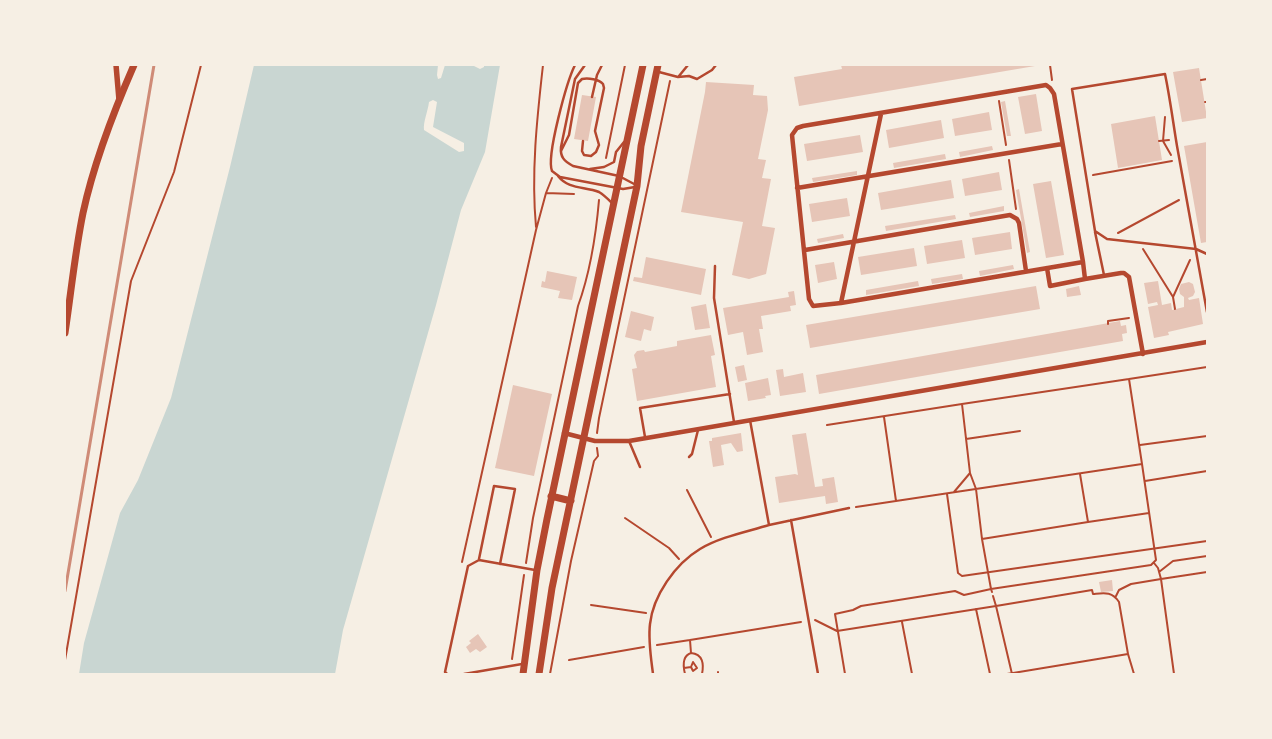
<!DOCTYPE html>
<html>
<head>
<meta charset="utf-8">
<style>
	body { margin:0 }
	#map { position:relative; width:1272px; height:739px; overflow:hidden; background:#f6efe4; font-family:"Work Sans",sans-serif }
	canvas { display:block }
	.frame { position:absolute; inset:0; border:66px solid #f6efe4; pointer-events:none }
</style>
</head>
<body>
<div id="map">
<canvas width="1272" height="739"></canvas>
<div class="frame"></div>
</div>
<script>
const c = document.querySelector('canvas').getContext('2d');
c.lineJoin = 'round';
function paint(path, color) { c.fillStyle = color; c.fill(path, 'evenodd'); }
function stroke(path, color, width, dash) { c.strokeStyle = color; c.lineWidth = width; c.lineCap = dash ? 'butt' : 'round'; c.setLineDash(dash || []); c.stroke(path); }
paint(new Path2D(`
	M254,65H438L437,75L438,79L441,78L445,65H472L480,69L484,67V65H500L485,152L461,210L436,305L343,630L335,674H79L84,643L120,513L138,480L171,398L230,167ZM433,100L437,102L433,127L464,143V151L459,152L424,130C423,122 428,111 429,102Z`), '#c9d6d2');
paint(new Path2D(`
	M841,65H1035V66L799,106L794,77L842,69Z
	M1199,68L1207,118L1182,122L1173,72Z
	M706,82L754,85L753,95L767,96L768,110L758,159L766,160L762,178L771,179L762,226L775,228L766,274L749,279L732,275L743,222L681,212L705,92Z
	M1036,94L1042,131L1025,134L1018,97Z
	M582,95L596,97L588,141L574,139Z
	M1005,101L1011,136H1007L1001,102Z
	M989,112L992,130L955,136L952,119Z
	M1155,116L1162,160L1118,168L1111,124Z
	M941,120L944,138L889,148L886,130Z
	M860,135L863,152L807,161L804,144Z
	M1207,142V242L1201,243L1184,146Z
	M992,146L993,150L960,157L959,152Z
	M945,154L946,159L894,168L893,163Z
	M857,171V175L813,182L812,178Z
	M999,172L1002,190L965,196L962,179Z
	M951,180L954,198L881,210L878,193Z
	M1051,181L1064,255L1046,258L1033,184Z
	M1019,189L1030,252L1027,253L1016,190Z
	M847,198L850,216L812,222L809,204Z
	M1004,206V211L970,217L969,213Z
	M955,215L956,219L886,231L885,226Z
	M1010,232L1012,249L975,255L972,238Z
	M843,234L844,238L818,243L817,239Z
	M962,240L965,258L927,264L924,246Z
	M914,248L917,266L861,275L858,257Z
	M646,257L706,269L701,295L633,281L634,277L642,278Z
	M834,262L837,279L818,283L815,265Z
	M1013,265L1014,269L980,276L979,271Z
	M547,271L577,277L572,300L558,298L560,291L541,287L542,281L545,282Z
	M962,274L963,279L932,284L931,279Z
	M918,281L919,286L866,295V290Z
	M1158,281L1162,305L1171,303L1172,310L1184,307V297L1180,294L1179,289L1181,284L1189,282L1193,284L1195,292L1193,296L1188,298L1189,300L1199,298L1203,324L1168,332L1169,335L1154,338L1148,307L1158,305L1157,302L1148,304L1144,283Z
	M1036,286L1040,309L810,348L806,325Z
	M1079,286L1081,295L1067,297L1066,289Z
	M794,291L796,305L790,306L791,311L761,316L763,329H759L763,352L747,355L743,332L728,335L723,308L789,297L788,292Z
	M706,304L710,328L695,330L691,307Z
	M631,311L654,317L651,331L644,329L641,341L625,337Z
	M1120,321L1121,326L1126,325L1127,333L1122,334L1123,341L819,394L816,375Z
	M711,335L715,355L711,356L716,387L637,401L632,369L637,368L634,355L637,351L644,350L645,352L677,346V341Z
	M744,365L747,380L738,382L735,367Z
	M783,369L784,377L803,373L806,392L780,396L776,370Z
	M768,378L771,395L765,396L766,398L748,401L745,383Z
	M513,385L552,394L534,476L495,468Z
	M741,433L743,451L737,452L731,443L721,445L724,465L713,467L709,441H712V438Z
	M806,433L815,487L823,486L822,479L834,477L838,502L826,504L825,496L779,503L775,477L795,474L798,475L792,435Z
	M1112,580L1113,591L1101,592L1099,582Z
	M478,634L487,647L480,652L476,649L470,653L466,647L471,643L469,641Z`), '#e6c5b7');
stroke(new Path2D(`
	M1050,65L1052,80
	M1201,80L1207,79
	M999,101L1006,145
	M1205,102H1207
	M1165,117L1163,141L1171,155
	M1159,141L1169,140
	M606,158L625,65
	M1009,160L1016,209
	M1093,175L1172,161
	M546,193L574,194
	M536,227C531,173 537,118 543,65
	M1118,233L1179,200
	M1143,249L1173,297L1190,260
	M1173,297L1175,309
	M1108,324V321L1129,318
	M884,417L896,501
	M827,425L962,404
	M597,433L599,418L670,81
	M966,439L1020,431
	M1140,445L1207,436
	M1142,464L1129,379L1207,367
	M1145,481L1207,471
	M687,490L711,537
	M954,492L970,473
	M947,494L958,573L962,576L1207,541
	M856,507L1142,464L1156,560L1151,565L991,589L982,539L1088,522L1080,474
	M625,518L669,548L679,559
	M1088,522L1149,513
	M982,539L976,489L970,473L962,404L1129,379
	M462,562L536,230L546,193L552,178
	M526,563L533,518L578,306C590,273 596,235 599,200
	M1154,563L1158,568L1161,579L1174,674
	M1159,572L1173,561L1207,556
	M1116,596L1119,590L1131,584L1161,579L1207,572
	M591,605L646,613
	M976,609L990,674
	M815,620L837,631L996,606L993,596
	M902,622L912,674
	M690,640L801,622
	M657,645L690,640L691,653C703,654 704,664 702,674
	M512,659L524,575
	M65,660L131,281L174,172L201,65
	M569,660L644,647
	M684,668L691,667L693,662L697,668L693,671L691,667
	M718,672V674
	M550,674L571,561L594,461L598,456L597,448
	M685,674C683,666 682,656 691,653
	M845,674L835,614L853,610L861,606L955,591L964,595L991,589L992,592
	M1007,674L1128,654L1134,674
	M1012,674L996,606L1092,590L1093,594C1104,593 1112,591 1119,602L1128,654
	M1186,674H1190`), '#b5482f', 2);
stroke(new Path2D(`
	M575,65C567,81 546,156 552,171L560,177L623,189L635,187
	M585,65L575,79L561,147C560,157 564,161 573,166L619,176L636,185
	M659,72L678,77L689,76L697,79L712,70L716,65
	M679,76L688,65
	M592,97L597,75L602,65
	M561,151L569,135L578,83L582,79C588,78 599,79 603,84L604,88L595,131L599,145L596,152L591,156L584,155L582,151L583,141
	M590,169L604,167L614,162L616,152L624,142
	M558,176C569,190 585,186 599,192C604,195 608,199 612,203
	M1095,232L1104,275
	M1207,254L1196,249L1107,239L1095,231L1072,89L1165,74C1170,98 1173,122 1177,146C1187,201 1197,256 1207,312
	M715,266L714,298L734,422
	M750,420L769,525L849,508
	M645,437L640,408L730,394
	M629,441L640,467
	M689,457L692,454L698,430
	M791,520L818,674
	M479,559L494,486L515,489L500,564
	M447,674L445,672L468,566L479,560L535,570
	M464,674L522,664
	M653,674C651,658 648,640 650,624C653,596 675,564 700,549C720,537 746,532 769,525`), '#b5482f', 2.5);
stroke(new Path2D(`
	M797,188L1062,144
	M805,250L1010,215L1017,219L1019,223L1026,271
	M1083,262L1054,94L1050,88L1046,85L803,126L797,128L792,135L809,299L813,306L841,303L1083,262L1085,279L1121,273H1124L1129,277L1143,354
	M1047,268L1050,286L1085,279
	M841,303L881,114
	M564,433L595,441H629L1207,342`), '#b5482f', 4.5);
stroke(new Path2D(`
	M116,65L119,100`), '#b5482f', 5.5);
stroke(new Path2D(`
	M65,333C71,293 75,252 83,213C94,162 113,113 134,65
	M551,496L571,501
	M523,674L537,570L547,519L643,65
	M539,674L552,588L637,186L641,146L658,65`), '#b5482f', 7);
stroke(new Path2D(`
	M65,591L154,65`), '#cf8b77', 3);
</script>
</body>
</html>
